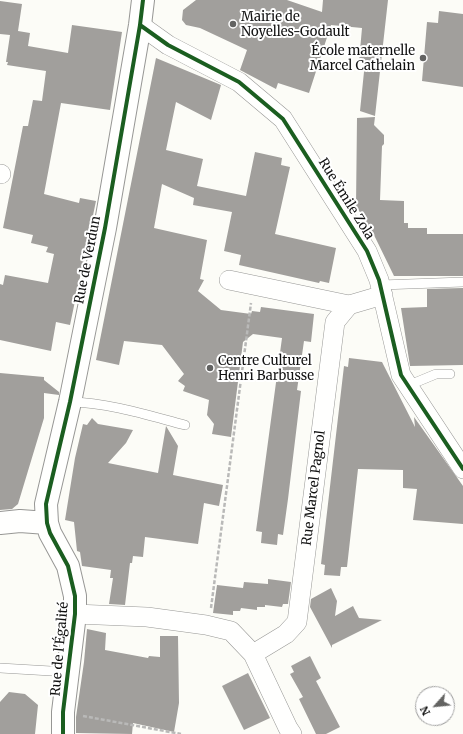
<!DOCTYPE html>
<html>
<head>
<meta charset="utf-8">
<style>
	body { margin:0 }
	#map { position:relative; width:463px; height:734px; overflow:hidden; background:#fcfcf7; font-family:Merriweather,serif }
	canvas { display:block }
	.north { position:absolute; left:415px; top:686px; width:40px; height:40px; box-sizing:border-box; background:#fff; border:1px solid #a0a0a0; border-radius:50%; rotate:243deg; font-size:11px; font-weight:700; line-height:16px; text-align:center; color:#111 }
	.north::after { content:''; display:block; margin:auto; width:14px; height:18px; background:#636362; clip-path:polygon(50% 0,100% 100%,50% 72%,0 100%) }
</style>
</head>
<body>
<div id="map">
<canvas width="463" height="734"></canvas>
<div class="north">N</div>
</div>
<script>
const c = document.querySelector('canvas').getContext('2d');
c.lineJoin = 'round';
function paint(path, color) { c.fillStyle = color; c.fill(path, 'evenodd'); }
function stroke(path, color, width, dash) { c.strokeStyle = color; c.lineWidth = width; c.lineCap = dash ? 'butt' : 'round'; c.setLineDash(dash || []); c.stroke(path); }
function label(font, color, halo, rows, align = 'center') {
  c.font = font + ' Merriweather,serif'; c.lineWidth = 4; c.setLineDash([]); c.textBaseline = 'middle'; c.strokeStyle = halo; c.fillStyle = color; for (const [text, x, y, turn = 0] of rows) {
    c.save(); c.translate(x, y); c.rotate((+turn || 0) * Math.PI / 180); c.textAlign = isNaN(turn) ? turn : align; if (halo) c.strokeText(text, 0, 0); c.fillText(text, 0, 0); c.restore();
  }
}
paint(new Path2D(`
	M196,0H287L322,12L323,0H388L375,116L360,111L365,62H359L362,28L331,25L309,93L278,83L276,89L240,70L247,50L200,28L186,25L182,20L183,10Z
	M0,1L22,4L18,31L30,33L28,46L68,53L72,25L122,32L110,110L61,103L44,194L79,203L80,198L96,201L70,325L56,322L51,351L0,340V284L3,285L5,275L48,283L54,254L46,252L48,247L31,243L33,235L3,228L23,126H28L33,100L42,101L46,71L7,65L8,62H6L10,35L0,34Z
	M439,11L463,14V87L422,81L427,22L438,23Z
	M156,58L221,85L211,120L176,102L166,150L203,159L197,186L246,196L255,152L282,158L281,165L290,167L275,234L336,248L329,283L320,281L319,283L239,265L241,255L224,251L232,212L193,205L194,198L162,184L154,228L207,240L200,279L204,280L198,291L221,310L251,314L252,311L260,312L261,307L314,314L311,342L304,341L297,390L301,391L288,499L283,535L278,534L277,545L261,543L262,532L256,531L282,338L253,334L243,342L231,437L212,434L214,424L207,415L209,400L183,391L185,386L178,381L184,374L162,345L124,341L119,365L96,360Z
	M375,117L374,125L384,135V144L382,146L380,200L404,201V223H408V228H427V234H463V276H394L374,235L356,206L357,118Z
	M463,288V365L410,366L401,308L427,307V289Z
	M349,358L382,362L415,427L414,417L463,486V524L413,520L417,489L403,488V470L358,469L347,567H341L340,576L324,575L325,565L321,564L344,366L348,367Z
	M0,373L44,377V380L59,392V395L44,393V418L18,504L12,509L0,510Z
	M92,418L98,424L133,430L126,443L108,463L158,473L166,426L178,446L173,475L223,485L219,506L204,503L198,544L145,537L143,557L133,556L132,563H130L125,605L109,604L113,578H110L111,570L82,566L80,552L77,551L74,522L65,520L75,458L83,424L87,425Z
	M268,579L291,582L288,604H283L282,607L265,605V607H257V610L241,608L240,611H233V615L213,613L217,585L243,588L244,582L268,584Z
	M331,588L337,601L335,616L353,606L359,618L382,620L332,645V648L310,607L311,599Z
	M87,629L106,633L105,650L148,658L149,656L160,657V636H178L179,703L174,732L133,723L132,734L76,733V717L84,662Z
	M310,656L321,678L316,681L340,727L326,734H316L299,699L303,697L290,674L294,672L291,666Z
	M248,673L270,718L244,730L222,686Z
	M9,692L25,694L38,705L35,734H0V702Z`), '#a19f9c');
const service = new Path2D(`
	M381,285L463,282
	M407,386L436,374H450
	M70,402C110,403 147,415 185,425
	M0,668L68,672`);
const minor = new Path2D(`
	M140,25L168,45L239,82L283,119L367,251L379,280L401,375L463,469
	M0,174H1
	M229,280L349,305L383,295
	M75,614L147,617L206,625L231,631L253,654L288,728L292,734
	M253,654L286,634L297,622L335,322L349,305`);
const tertiary = new Path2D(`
	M0,523L20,521L47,523
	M63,734V712L75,614V596L68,566L50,533L47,523L46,504L70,402L105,228L140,25L143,0`);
stroke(service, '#979795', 10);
stroke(minor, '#979795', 20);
stroke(tertiary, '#979795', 24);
stroke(new Path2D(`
	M211,608L251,303
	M83,716L181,734`), '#b9b9b8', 2.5, [4, 2]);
stroke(service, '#fffffe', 9);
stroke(minor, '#fffffe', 19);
stroke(tertiary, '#fffffe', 22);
stroke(new Path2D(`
	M140,25L168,45L239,82L283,119L367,251L379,280L401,375L463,469
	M63,734V712L75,614V596L68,566L50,533L47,523L46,504L70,402L105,228L140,25L143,0`), '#1b5e20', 4);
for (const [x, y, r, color] of [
	[233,24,4,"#636362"],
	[423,58,4,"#636362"],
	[210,368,4,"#636362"]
]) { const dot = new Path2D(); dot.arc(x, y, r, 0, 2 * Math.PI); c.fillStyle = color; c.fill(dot); stroke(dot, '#fff', 1.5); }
label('13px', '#111', '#fff', [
	["Mairie de",241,17],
	["Noyelles-Godault",241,32],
	["École maternelle",415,51,"right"],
	["Marcel Cathelain",415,66,"right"],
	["Centre Culturel",218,361],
	["Henri Barbusse",218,376]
], 'left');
label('13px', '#111', '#fff', [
	["Rue Émile Zola",346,199,58],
	["Rue de Verdun",88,260,-79],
	["Rue Marcel Pagnol",314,488,-83],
	["Rue de l'Égalité",60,649,-85]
]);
</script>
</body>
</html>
